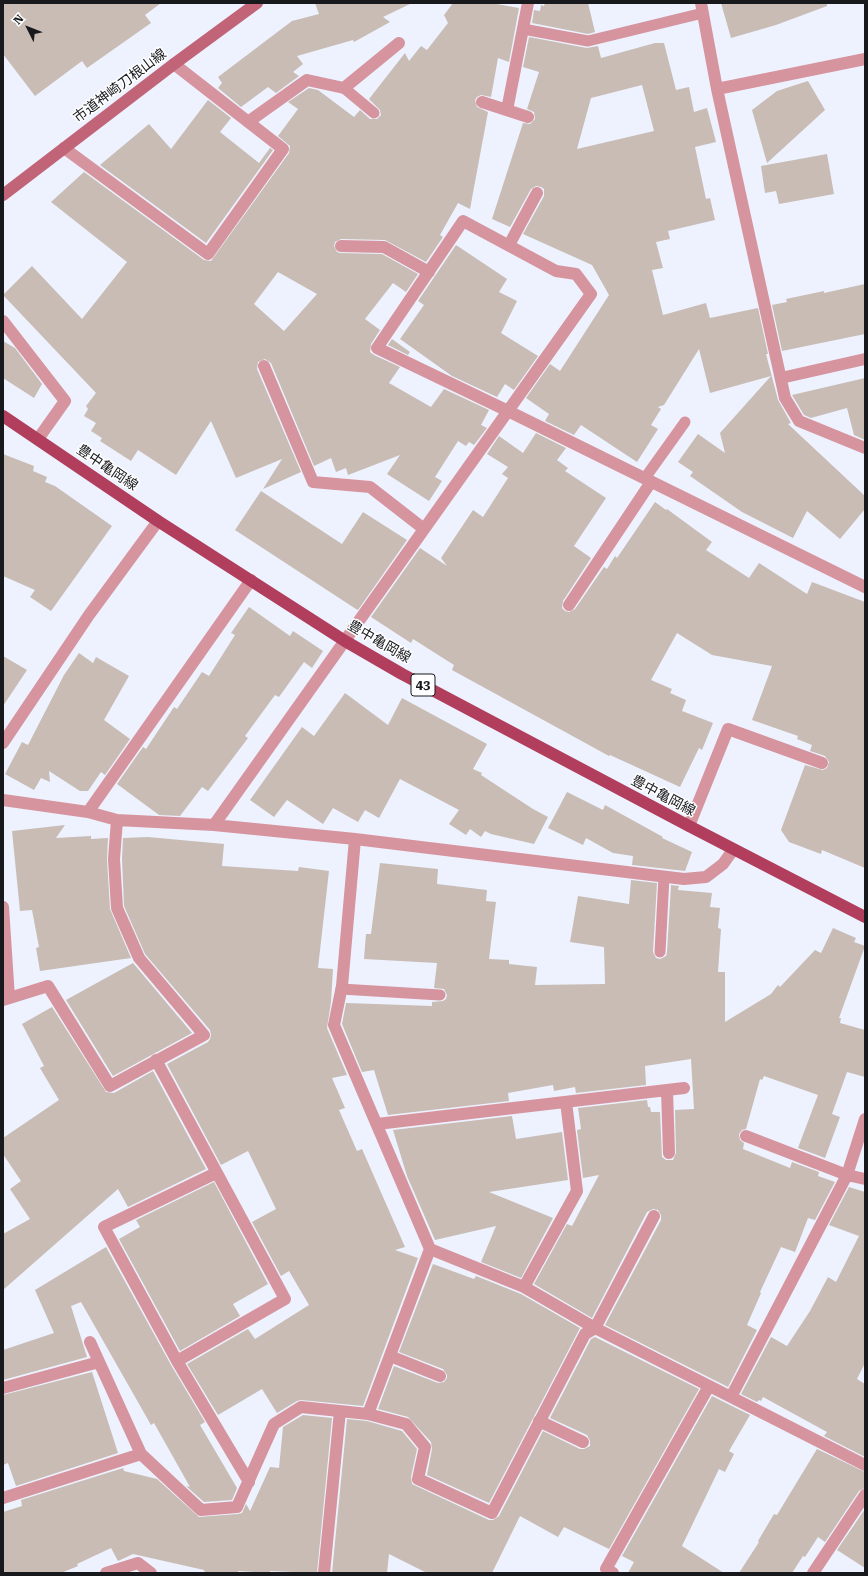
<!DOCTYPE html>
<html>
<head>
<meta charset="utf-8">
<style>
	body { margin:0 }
	#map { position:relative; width:868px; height:1576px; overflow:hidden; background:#edf2fe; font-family:"Roboto Serif",serif }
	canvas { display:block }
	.frame { position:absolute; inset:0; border:4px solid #18191d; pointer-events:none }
	.north { position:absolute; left:8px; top:8px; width:40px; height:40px; -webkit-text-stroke:3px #fff; paint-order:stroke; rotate:312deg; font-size:11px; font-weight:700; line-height:16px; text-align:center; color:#18191d }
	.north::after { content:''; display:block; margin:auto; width:14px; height:18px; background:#18191d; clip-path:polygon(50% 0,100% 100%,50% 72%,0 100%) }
</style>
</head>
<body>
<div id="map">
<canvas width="868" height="1576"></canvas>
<div class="frame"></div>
<div class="north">N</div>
</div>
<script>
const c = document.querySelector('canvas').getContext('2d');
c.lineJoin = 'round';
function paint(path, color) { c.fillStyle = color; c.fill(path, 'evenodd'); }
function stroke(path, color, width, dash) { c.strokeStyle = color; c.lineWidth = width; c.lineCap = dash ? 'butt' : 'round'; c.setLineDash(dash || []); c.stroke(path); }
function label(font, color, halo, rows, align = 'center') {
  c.font = font + ' "Roboto Serif","Noto Sans JP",serif'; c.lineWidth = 3; c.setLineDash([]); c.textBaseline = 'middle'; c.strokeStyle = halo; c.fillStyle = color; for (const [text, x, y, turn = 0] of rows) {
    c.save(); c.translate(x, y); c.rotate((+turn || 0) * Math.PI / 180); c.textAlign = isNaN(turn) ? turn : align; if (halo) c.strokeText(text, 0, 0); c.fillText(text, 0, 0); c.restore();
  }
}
paint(new Path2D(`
	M3,3H161L145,15L151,23L87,68L82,61L35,96L3,54Z
	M315,3H412L383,17L390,22L354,42L353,40L297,56L303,64L293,72L299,76L276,93L268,87L241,107L218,88L222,83L218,77L292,21L319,14Z
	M453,3H491L519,8L509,62L498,58L491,97L481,95L477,97L475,100L477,107L488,112L470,209L458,203L440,235L443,237L426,262L385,240L341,239L335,242L334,246L337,252L340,253L382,254L418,274L406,292L393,283L365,319L380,330L371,344L370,352L374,355L400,367L389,383L431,407L444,389L489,410L481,425L487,428L474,445L469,442L466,446L458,441L435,477L442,481L429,501L387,474L400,455L348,475L346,468L336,472L331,458L314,466L271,363L265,359L258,362L257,369L301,472L263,489L282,459L236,478L211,421L176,475L138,450L131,461L100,441L102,438L91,431L96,423L84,416L88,409L86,406L96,393L3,295L32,266L82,319L127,262L51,202L84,172L204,260L211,261L289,153L290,146L278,136L298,109L288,102L309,88L318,90L354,117L360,110L370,119H377L381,115L380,110L369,99L405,53L409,61L421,46L427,50L448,23L444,15ZM278,272L317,294L284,331L254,304Z
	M545,3H588L595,32L588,34L532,23L534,10L540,11L541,5L544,6Z
	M721,3H827V6L776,25L731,38Z
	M529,37L587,48L598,46L601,58L655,43H664L676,90L689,87L694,112L707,108L716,142L695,147L706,199L710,198L715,220L668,231L670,239L656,242L663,268L652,270L663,315L706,303L710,318L758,308L768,354H766L778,400L791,423L788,424L865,496V509L840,539L807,511L793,538L742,512L690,476L693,472L678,462L698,434L725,453L720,433L771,376L710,393L699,349L664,405L658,407L661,409L651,425L658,429L637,462L581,425L574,435L545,421L549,414L526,398L550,364L560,371L609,295L592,265L523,234L544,196V189L541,187L536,186L531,189L510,227L492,219L523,123L530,124L535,119L534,112L527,109L539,72L523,67ZM642,85L654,131L577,149L591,98Z
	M808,81L825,110L767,163L752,110L777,91Z
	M208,100L231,118L220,132L259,163L270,148L273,150L206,243L100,165L149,124L171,149Z
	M827,154L834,194L779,204L776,191L765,193L761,166Z
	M456,245L507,279L499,292L517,301L501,333L538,356L514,390L505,384L497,397L452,376L400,339L424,305L418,301Z
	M865,284V334L782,351L772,305L787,302L786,299L824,291V293Z
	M392,339L410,352L408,355L388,345Z
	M3,341L15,348L42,384L34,398L3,378Z
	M865,378V440L854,435L847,408L811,418L804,415L792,395Z
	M536,433L566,448L557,460L568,468L565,471L606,498L574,546L591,558L563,601L562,608L565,611L569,612L575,609L604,567L607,569L615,556L617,558L655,502L666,510L667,509L712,542L706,550L749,578L759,563L807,594L812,582L865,602V868L822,850L821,854L789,842L781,830L805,765L823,770L827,768L829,762L825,756L810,751L812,745L797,739L798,736L752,720L772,666L712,655L677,633L651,680L672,689L670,693L686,700L682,711L713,723L702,750L699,748L680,787L610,755L609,756L452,670L454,665L413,639L411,643L371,617L420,548L447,566L441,558L473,510L483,517L508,478L502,474L508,467L487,454L499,436L523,453Z
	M3,454L34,466L33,471L47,477L45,482L55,486L112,526L51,611L30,597L35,590L3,576Z
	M261,491L342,544L363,512L407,540L358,610L356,609L235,530Z
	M249,607L290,636L293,631L323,651L312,668L304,662L279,697L275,695L245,736L248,738L208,791L202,787L180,816L159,815L117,784L143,747L146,749L174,707L177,709L202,672L209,676L235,635L231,633Z
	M79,653L93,663L96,657L129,676L104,720L130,739L105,775L101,772L88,791H80L49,771L50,782L41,778L34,790L5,774L22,742L28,745L64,675Z
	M3,656L27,670L3,706Z
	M345,693L388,725L402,698L487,744L473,769L482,773L481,775L533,809L548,817L534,844L491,834L485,831L481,837L470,829L466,835L449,824L459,810L400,779L379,818L365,810L358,822L333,808L323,824L287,800L274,817L250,800L302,727L314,736Z
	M567,792L603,810L605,805L663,837L662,838L692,852L685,871L632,865L633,856L613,853L586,838L583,845L548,828Z
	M65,825L56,838L91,836V839L108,838L107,859L110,909L131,958L40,971L36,948L39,947L32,910L20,911L12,831Z
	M148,837L224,844L222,866L298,871L299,867L329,871L318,968L333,969L331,1002L327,1028L347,1075L332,1078L345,1108L339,1110L357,1151L362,1149L405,1247L395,1250L418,1258L363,1406L301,1400L297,1401L277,1413L262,1389L218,1415L187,1364L248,1329L255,1339L309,1305L289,1271L281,1276L252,1222L276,1209L248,1151L221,1165L167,1064L208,1042L210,1039L211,1035L210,1030L145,954L124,906L122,859L123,838Z
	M380,863L438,869L437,884L487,890L486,901L496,902L489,959L509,960V964L537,967L535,985L605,984L604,947L570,942L578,896L629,904L631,880L657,883L653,952L656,958L660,959L666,956L667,952L671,885L679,886L678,890L712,893L710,907L720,908L718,928L721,929L718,972H725V1022L771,994L778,985L780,987L815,950L821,953L833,928L856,938L854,942L865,946L839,1018H841L840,1023L865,1030V1077L847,1072L832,1114L840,1117L825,1158L798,1148L818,1095L764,1076L762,1080L760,1079L746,1129L742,1130L739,1134L740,1140L744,1143L743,1149L790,1168L792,1162L819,1172L818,1176L835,1182L815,1220L808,1218L795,1252L781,1247L760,1292L761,1293L747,1325L757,1330L728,1387L605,1325L661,1220V1215L658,1210L653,1209L647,1212L592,1318L534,1284L567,1224L572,1226L599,1175L583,1178L577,1130L581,1129L578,1108L647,1100L648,1107H650L651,1112H660L662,1157L666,1160H673L676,1153L675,1110L694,1109L691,1059L645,1066L646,1085L576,1093L575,1087L554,1091L553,1085L508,1093L509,1101L388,1115L374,1070L362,1072L342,1024L346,1003L432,1006V1002L443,1001L446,999L447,995L444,989L434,988L437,963L364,959L366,934H371Z
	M133,963L192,1033L113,1076L66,1000Z
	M52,1007L106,1092L114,1093L153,1071L206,1169L128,1207L118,1189L3,1290V1234L30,1219L10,1189L21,1181L3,1154V1138L59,1100L40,1068L44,1066L22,1024Z
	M512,1116L516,1139L562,1132L568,1180L489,1192L553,1218L521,1278L481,1262L496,1226L435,1240L407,1176L393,1130Z
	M214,1182L268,1284L233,1304L240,1316L180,1351L119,1239L140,1227L136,1220Z
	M849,1187L865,1192V1363L857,1379L865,1384V1457L824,1436L827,1432L763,1397L761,1401L759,1400L757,1402L741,1394L771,1337L787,1346L810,1311L828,1277L836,1282L859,1236L829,1225Z
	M106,1247L171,1365L205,1422L200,1425L237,1488L232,1500L204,1502L186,1486L190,1487L154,1423L151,1425L81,1302L71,1306L87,1357L3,1380V1350L54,1333L35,1290Z
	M433,1264L474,1279L476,1276L521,1294L580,1328L489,1503L427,1475L432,1449L431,1442L408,1417L378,1409L394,1366L438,1383L444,1382L447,1378V1375L443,1369L399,1352Z
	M595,1337L699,1389L609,1549L564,1527L558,1537L520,1516L492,1573H427L389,1554L387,1573H332L347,1419L367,1421L402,1431L417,1449L411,1477L412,1484L489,1520H493L499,1516L543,1431L580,1449H584L590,1446V1441L587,1435L550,1418L591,1339Z
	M92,1372L118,1453L16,1486L8,1463L3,1465V1395Z
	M712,1396L750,1415L729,1451L734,1454L725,1472L719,1469L682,1546L724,1573H628L634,1562L622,1556Z
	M303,1415L332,1418L317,1573L270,1571V1573L238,1571V1573H205L204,1570L133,1554L118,1561L111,1548L77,1564L78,1566L61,1573H3V1512L22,1506L21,1500L123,1468L124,1471L157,1479L199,1517L238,1514L242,1513L246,1504L250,1511L270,1467L279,1468L283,1427Z
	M817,1449L865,1472V1488L859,1491L825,1542L818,1537L805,1557L803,1556L792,1573H739L759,1542L758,1541L774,1514L777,1515Z
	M865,1509V1568L837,1550Z`), '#c8bcb5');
stroke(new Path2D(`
	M523,29L588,41L703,13
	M344,88L374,113
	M645,478L685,422
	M660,952L664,877
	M341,989L440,995`), '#d6949f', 11);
stroke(new Path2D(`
	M701,3L717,89L785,398L799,421L865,448
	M717,89L865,59
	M482,102L528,117
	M507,110L528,3
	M248,122L307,80L344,88L399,43
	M64,148L208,254L283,149L174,64
	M509,245L537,193
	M341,246L384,247L429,272
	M3,321L65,401L38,439
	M264,366L313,482L370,487L424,529
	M781,378L865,359
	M569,605L651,482
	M3,743L89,615L158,521
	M3,800L88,812L117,820L214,825L355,839L684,879L706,877L723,864L733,850
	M88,812L251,580
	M214,825L591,294L576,274L556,271L463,221L377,348L508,411L865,587
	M689,826L728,729L822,763
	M355,839L342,986L334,1025L430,1249L524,1287L595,1328L865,1465
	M3,907L9,998
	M3,1000L48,986L110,1086L204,1035L139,958L117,908L114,859L117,820
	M156,1060L285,1299L177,1361
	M667,1090L669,1153
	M377,1124L684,1088
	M746,1136L847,1175L865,1179
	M216,1173L104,1227L177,1361L249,1482
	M524,1287L577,1191L566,1102
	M90,1342L141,1454L201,1510L237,1507L274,1424L301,1407L368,1414L406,1424L425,1447L418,1479L492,1513L585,1334L595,1328L654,1216
	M390,1356L440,1376
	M3,1388L99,1362
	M731,1397L847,1175L865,1119
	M368,1414L430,1249
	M539,1421L583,1442
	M3,1498L141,1454
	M106,1573L138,1563L151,1573
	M324,1573L340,1411
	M613,1573L606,1569L709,1386
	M813,1573L865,1495`), '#d6949f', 12);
stroke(new Path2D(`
	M3,195L174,64L257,3`), '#c26478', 12);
stroke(new Path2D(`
	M3,416L158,521L345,641L402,674L689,826L865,917`), '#b13e5c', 12);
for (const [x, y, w] of [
	[423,685,24]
]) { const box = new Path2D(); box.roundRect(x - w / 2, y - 11, w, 22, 3); c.fillStyle = '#fff'; c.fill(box); stroke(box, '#18191d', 1); }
label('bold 13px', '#18191d', null, [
	["43",423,685]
]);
label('14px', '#18191d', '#fff', [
	["市道神崎刀根山線",120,86,-37],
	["豊中亀岡線",107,468,34],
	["豊中亀岡線",379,642,30],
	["豊中亀岡線",663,796,28]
]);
</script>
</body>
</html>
